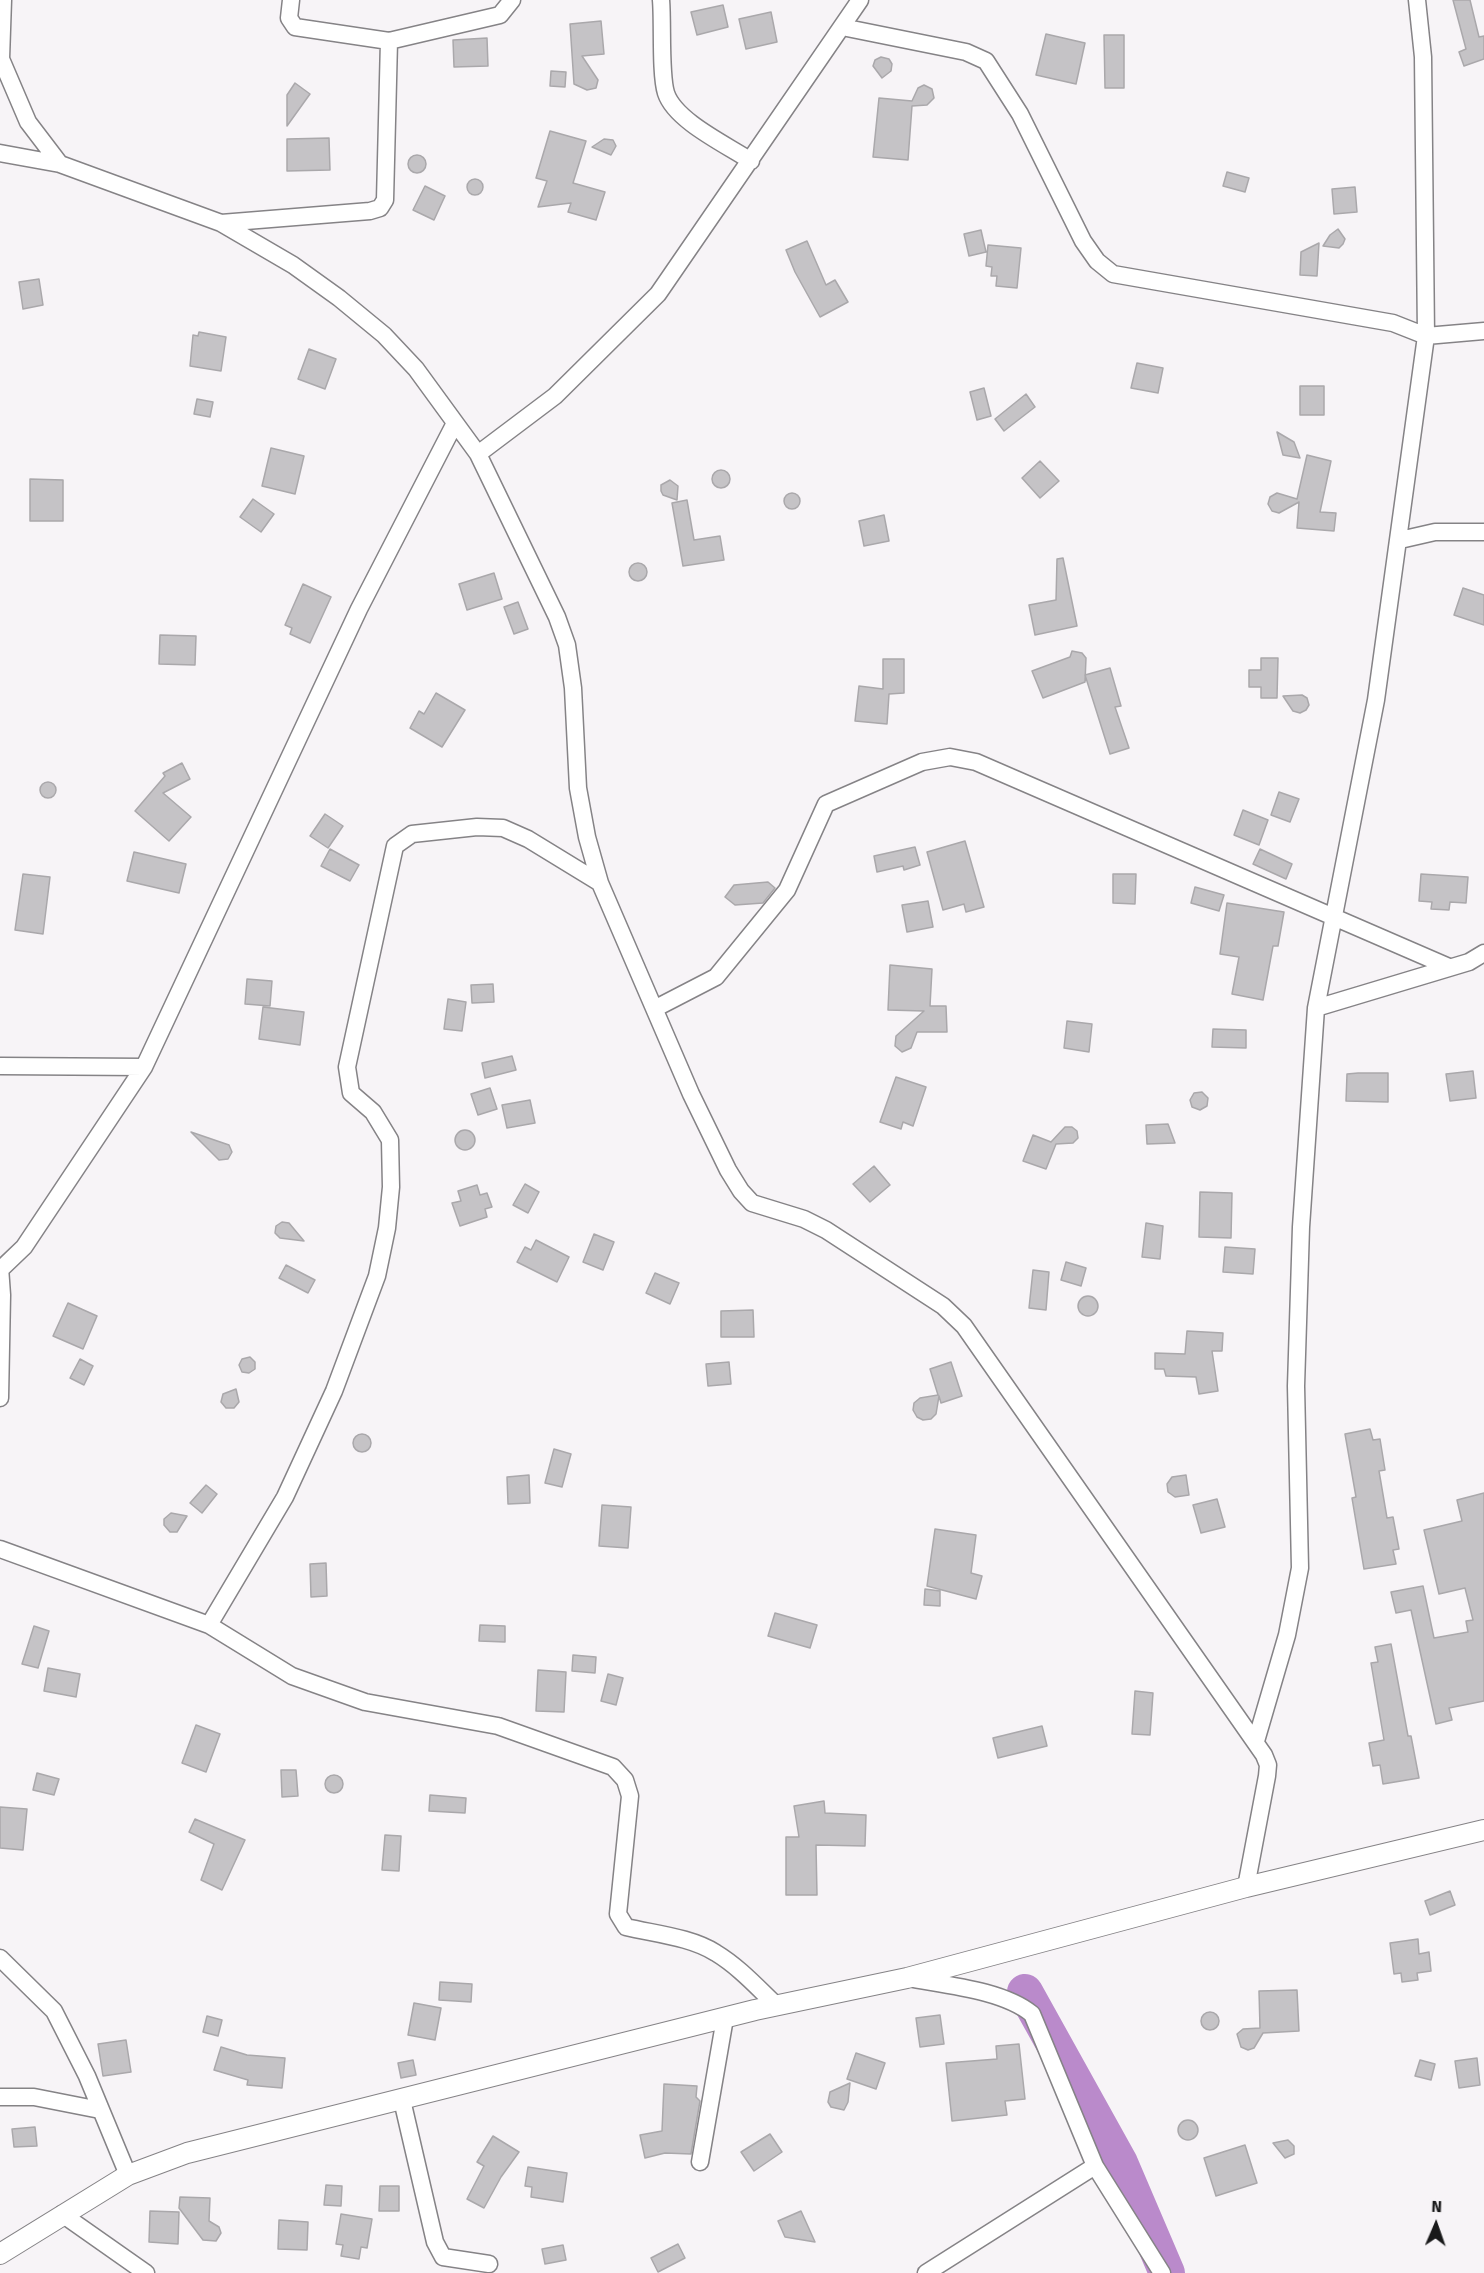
<!DOCTYPE html>
<html>
<head>
<meta charset="utf-8">
<style>
	body { margin:0 }
	#map { position:relative; width:1484px; height:2273px; overflow:hidden; background:#f7f4f7; font-family:"Fira Sans",sans-serif }
	canvas { display:block }
	.north { position:absolute; left:1406px; top:2195px; width:60px; height:60px; -webkit-text-stroke:4px #f7f4f7; paint-order:stroke; rotate:2deg; font-size:16px; font-weight:700; line-height:24px; text-align:center; color:#19191a }
	.north::after { content:''; display:block; margin:auto; width:21px; height:27px; background:#19191a; clip-path:polygon(50% 0,100% 100%,50% 72%,0 100%) }
</style>
</head>
<body>
<div id="map">
<canvas width="1484" height="2273"></canvas>
<div class="north">N</div>
</div>
<script>
const c = document.querySelector('canvas').getContext('2d');
c.lineJoin = 'round';
function stroke(path, color, width, dash) { c.strokeStyle = color; c.lineWidth = width; c.lineCap = dash ? 'butt' : 'round'; c.setLineDash(dash || []); c.stroke(path); }
function paint(path, color) { c.fillStyle = color; c.fill(path, 'evenodd'); }
stroke(new Path2D(`
	M1025,1992L1120,2163L1167,2273`), '#ba8acb', 36);
const building = new Path2D(`
	M1453,0H1470L1479,37L1484,36V59L1464,66L1459,52L1466,49Z
	M723,5L728,27L697,35L691,12Z
	M771,12L777,42L746,49L739,19Z
	M601,21L604,54L582,56L598,80L596,88L587,90L574,84L570,24Z
	M1046,34L1085,43L1076,84L1036,75Z
	M1104,35H1124V88H1105Z
	M487,38L488,66L454,67L453,40Z
	M881,57L889,59L892,64L891,71L882,78L873,66L875,60Z
	M551,71L566,72L565,87L550,86Z
	M295,83L310,94L287,126V95Z
	M924,85L932,89L934,98L927,105L912,106L908,160L873,157L879,98L912,101L918,88Z
	M550,131L586,141L573,183L605,192L596,220L568,212L571,203L538,207L547,181L536,178Z
	M329,138L330,170L287,171V139Z
	M604,139L613,140L616,146L611,155L592,147Z
	M408 164a9 9 0 1 1 18 0a9 9 0 1 1-18 0Z
	M1227,172L1249,178L1245,192L1223,186Z
	M467 187a8 8 0 1 1 16 0a8 8 0 1 1-16 0Z
	M425,186L445,196L434,220L413,210Z
	M1355,187L1357,212L1334,214L1332,189Z
	M1338,229L1345,239L1343,244L1339,248L1323,246L1330,235Z
	M981,230L986,252L969,256L964,234Z
	M807,241L826,285L835,280L848,302L820,317L795,272L786,250Z
	M1319,243L1317,276L1300,275L1301,252Z
	M988,245L1021,248L1017,288L996,286L997,276H991L992,267L986,266Z
	M39,279L43,305L23,309L19,282Z
	M199,332L226,337L221,371L190,366L193,335L198,336Z
	M309,349L336,359L325,389L298,379Z
	M1137,363L1163,368L1158,393L1131,388Z
	M1300,386H1324V415H1300Z
	M984,388L991,416L977,420L970,392Z
	M1026,394L1035,407L1004,431L995,419Z
	M197,399L213,402L210,417L194,414Z
	M1277,432L1294,442L1300,458L1283,455Z
	M271,448L304,456L295,494L262,486Z
	M1307,455L1331,461L1320,512L1336,513L1334,531L1297,528L1299,502L1279,513L1272,511L1268,504L1270,497L1277,493L1297,499Z
	M1040,461L1059,481L1040,498L1022,478Z
	M712 479a9 9 0 1 1 18 0a9 9 0 1 1-18 0Z
	M30,479L63,480V521H30Z
	M670,480L678,486L677,500L663,495L661,491V485Z
	M784 501a8 8 0 1 1 16 0a8 8 0 1 1-16 0Z
	M253,499L274,514L261,532L240,517Z
	M687,500L694,540L720,536L724,560L683,566L672,503Z
	M884,515L889,541L864,546L859,521Z
	M1063,558L1077,626L1035,635L1029,605L1056,600L1057,559Z
	M629 572a9 9 0 1 1 18 0a9 9 0 1 1-18 0Z
	M494,573L502,599L467,610L459,584Z
	M303,584L331,597L310,643L290,634L292,628L285,625Z
	M1463,588L1484,595V625L1454,615Z
	M518,602L528,629L514,634L504,607Z
	M160,635L196,636L195,665L159,664Z
	M1072,651L1082,653L1086,658L1085,682L1043,698L1032,671L1070,657Z
	M1261,658H1278L1277,698H1261V687H1249V670H1261Z
	M883,659H904V693L889,694L887,724L855,721L859,686L883,689Z
	M1110,668L1121,706L1115,707L1129,748L1110,754L1085,675Z
	M436,693L465,710L442,747L410,728L419,711L424,714Z
	M1302,695L1307,698L1309,705L1306,710L1300,713L1293,711L1283,696Z
	M182,763L190,779L163,793L191,817L169,841L135,811L165,776L163,773Z
	M40 790a8 8 0 1 1 16 0a8 8 0 1 1-16 0Z
	M1279,792L1299,799L1290,822L1271,815Z
	M1243,810L1268,820L1259,845L1234,835Z
	M325,814L343,826L328,848L310,836Z
	M965,841L984,907L966,912L964,904L943,910L927,852Z
	M915,847L920,865L904,870L903,866L877,872L874,856Z
	M330,849L359,865L350,881L321,866Z
	M1260,849L1292,864L1286,879L1253,864Z
	M134,852L186,864L179,893L127,881Z
	M23,874L50,877L43,934L15,930Z
	M1113,874H1136L1135,904L1113,903Z
	M1421,874L1468,877L1466,903L1450,902L1449,910L1431,909L1432,902L1419,901Z
	M768,882L775,888L763,903L735,905L725,897L734,885Z
	M1195,887L1224,895L1219,911L1191,903Z
	M928,901L933,927L907,932L902,905Z
	M1227,903L1284,912L1278,946H1273L1263,1000L1232,994L1239,957L1220,954Z
	M890,965L932,969L930,1006H946L947,1032H917L911,1048L902,1052L895,1046L896,1036L924,1011L888,1010Z
	M247,979L272,981L270,1006L245,1004Z
	M493,984L494,1002L472,1003L471,985Z
	M448,999L466,1002L462,1031L444,1029Z
	M263,1007L304,1012L300,1045L259,1039Z
	M1067,1021L1092,1024L1089,1052L1064,1048Z
	M1213,1029L1246,1030V1048L1212,1047Z
	M512,1056L516,1070L485,1078L482,1063Z
	M1473,1071L1476,1098L1450,1101L1446,1074Z
	M1358,1073H1388V1102L1346,1101L1347,1074Z
	M896,1077L926,1087L913,1126L903,1122L901,1129L880,1122Z
	M490,1088L497,1109L478,1115L471,1094Z
	M1202,1092L1208,1098L1207,1106L1200,1110L1192,1107L1190,1100L1194,1093Z
	M530,1100L535,1123L507,1128L502,1105Z
	M1168,1124L1175,1143L1147,1144L1146,1125Z
	M1065,1127H1072L1077,1131L1078,1138L1073,1143L1056,1144L1046,1169L1023,1161L1033,1135L1051,1142Z
	M455 1140a10 10 0 1 1 20 0a10 10 0 1 1-20 0Z
	M191,1132L229,1145L232,1152L228,1159L219,1160Z
	M874,1166L890,1185L870,1202L853,1184Z
	M525,1184L539,1192L528,1213L513,1205Z
	M477,1185L480,1195L487,1193L492,1207L485,1209L487,1217L460,1226L452,1203L461,1201L458,1191Z
	M1200,1192L1232,1193L1231,1238L1199,1237Z
	M282,1222L289,1223L304,1241L280,1238L275,1233L276,1226Z
	M1146,1223L1163,1226L1160,1259L1142,1257Z
	M594,1234L614,1242L603,1270L583,1262Z
	M536,1240L569,1257L557,1282L517,1262L525,1247L531,1250Z
	M1225,1247L1255,1249L1253,1274L1223,1272Z
	M1066,1262L1086,1268L1081,1286L1061,1280Z
	M286,1265L315,1280L308,1293L279,1278Z
	M1033,1270L1049,1272L1046,1310L1029,1308Z
	M655,1273L679,1283L670,1304L646,1293Z
	M1078 1306a10 10 0 1 1 20 0a10 10 0 1 1-20 0Z
	M68,1303L97,1316L83,1349L53,1336Z
	M753,1310L754,1337H721V1311Z
	M1187,1331L1223,1333L1222,1351H1212L1218,1391L1199,1394L1196,1377L1166,1376L1164,1369H1155V1353L1185,1354Z
	M250,1357L255,1362V1369L249,1373L242,1372L239,1365L242,1359Z
	M80,1359L93,1366L84,1385L70,1378Z
	M729,1362L731,1384L708,1386L706,1364Z
	M951,1362L962,1396L941,1403L939,1396L936,1414L931,1419L923,1420L917,1417L913,1410L914,1403L920,1398L938,1395L930,1369Z
	M236,1389L239,1402L234,1408H226L221,1402L223,1394Z
	M1370,1429L1373,1440L1380,1439L1385,1470L1379,1471L1387,1518L1393,1517L1399,1549L1393,1550L1396,1564L1364,1569L1352,1498L1356,1497L1345,1434Z
	M353 1443a9 9 0 1 1 18 0a9 9 0 1 1-18 0Z
	M554,1449L571,1454L562,1487L545,1483Z
	M529,1475L530,1503L508,1504L507,1477Z
	M1186,1475L1189,1495L1175,1497L1168,1492L1167,1484L1172,1477Z
	M206,1485L217,1494L202,1513L190,1503Z
	M1484,1493V1701L1449,1708L1452,1720L1436,1724L1411,1610L1396,1613L1391,1592L1423,1586L1434,1638L1468,1632L1466,1621L1473,1620L1465,1588L1439,1594L1424,1530L1462,1521L1457,1500Z
	M1217,1499L1225,1527L1201,1533L1193,1505Z
	M602,1505L631,1507L628,1548L599,1546Z
	M171,1513L187,1516L177,1532H170L164,1525V1519Z
	M935,1529L976,1535L971,1573L982,1576L976,1599L927,1586Z
	M326,1563L327,1596L311,1597L310,1564Z
	M925,1589L940,1591V1606L924,1605Z
	M775,1613L817,1625L810,1648L768,1636Z
	M480,1625L505,1626V1642L479,1641Z
	M34,1626L49,1631L38,1668L22,1664Z
	M1391,1644L1408,1736H1411L1419,1778L1383,1784L1380,1765L1373,1766L1369,1743L1384,1740L1371,1663L1378,1662L1375,1647Z
	M573,1655L596,1657L595,1673L572,1671Z
	M48,1668L80,1674L76,1697L44,1691Z
	M538,1670L566,1672L564,1712L536,1711Z
	M608,1674L623,1678L616,1705L601,1701Z
	M1135,1691L1153,1693L1150,1735L1132,1734Z
	M196,1725L220,1734L206,1772L182,1763Z
	M1042,1726L1047,1746L998,1758L993,1738Z
	M281,1770H296L298,1796L282,1797Z
	M37,1773L59,1779L54,1795L33,1790Z
	M325 1784a9 9 0 1 1 18 0a9 9 0 1 1-18 0Z
	M430,1795L466,1798L465,1813L429,1811Z
	M824,1801L825,1813L866,1815L865,1846L816,1845L817,1895H786V1837H799L794,1806Z
	M0,1807L27,1809L23,1850L0,1848Z
	M195,1819L245,1840L222,1890L201,1880L214,1844L189,1832Z
	M385,1835L401,1836L399,1871L382,1870Z
	M1450,1891L1455,1905L1430,1915L1425,1901Z
	M1418,1939L1419,1954L1429,1952L1431,1971L1417,1973L1418,1980L1402,1982L1401,1973L1394,1974L1390,1943Z
	M440,1982L472,1984L471,2002L439,2000Z
	M1297,1990L1299,2031L1263,2033L1254,2048L1248,2050L1241,2047L1237,2034L1243,2029L1260,2028L1259,1991Z
	M414,2003L441,2008L435,2040L408,2035Z
	M1201 2021a9 9 0 1 1 18 0a9 9 0 1 1-18 0Z
	M940,2015L944,2044L920,2047L916,2018Z
	M207,2016L222,2020L218,2036L203,2032Z
	M126,2040L131,2072L103,2076L98,2044Z
	M1019,2044L1025,2099L1005,2101L1007,2115L952,2121L946,2063L997,2059L996,2046Z
	M221,2047L247,2055L285,2058L282,2088L247,2085L248,2080L214,2070Z
	M856,2053L885,2063L876,2089L847,2079Z
	M1477,2058L1480,2085L1459,2088L1455,2061Z
	M413,2060L416,2075L401,2078L398,2063Z
	M1420,2060L1435,2064L1431,2080L1415,2076Z
	M850,2083L848,2102L844,2110L831,2107L828,2102L830,2092Z
	M664,2084L697,2086L696,2097L700,2101L691,2154L665,2153L645,2158L640,2135L662,2131Z
	M1178 2130a10 10 0 1 1 20 0a10 10 0 1 1-20 0Z
	M35,2127L37,2146L14,2147L12,2129Z
	M770,2134L782,2152L754,2171L741,2152Z
	M493,2136L519,2152L501,2177L484,2208L467,2199L484,2166L477,2162Z
	M1288,2140L1294,2146V2154L1285,2158L1273,2143Z
	M1245,2145L1257,2183L1216,2196L1204,2158Z
	M528,2167L567,2173L563,2202L531,2197L532,2187L525,2186Z
	M326,2185L342,2186L341,2206L324,2205Z
	M380,2186H399V2211H379Z
	M180,2197L210,2198L209,2221L219,2227L221,2233L216,2241L203,2240L179,2208Z
	M150,2211L179,2212L178,2244L149,2242Z
	M801,2211L815,2242L785,2237L778,2221Z
	M341,2214L372,2219L367,2248L361,2247L359,2259L341,2256L343,2245L336,2244Z
	M279,2220L308,2222L307,2250L278,2249Z
	M678,2244L685,2258L658,2272L651,2258Z
	M563,2245L566,2260L545,2264L542,2249Z`);
paint(building, '#c5c3c6');
stroke(building, '#aaa8ab', 1.5);
const minor = new Path2D(`
	M3,0L1,59L28,122L60,164
	M661,0C663,22 660,74 666,93C675,121 727,145 751,161
	M842,27L966,52L986,61L1020,114L1083,241L1097,261L1113,274L1393,323L1426,336L1484,331
	M389,41L500,15L512,0
	M0,153L60,164L221,223L293,265L339,298L384,335L416,369L478,454L557,617L567,645L573,688L578,788L587,837L600,883L691,1094L728,1170L741,1191L752,1203L804,1219L826,1230L943,1306L964,1326L1264,1755L1268,1765L1267,1776L1246,1887
	M221,223L370,211L380,208L385,200L389,41L295,27L289,18L291,0
	M478,454L555,396L658,294L860,0
	M1400,540L1435,532H1484
	M656,1008L716,977L787,890L826,804L922,762L950,757L976,762L1449,967
	M1316,1008L1469,962L1484,953
	M0,1066L144,1067
	M0,1267L2,1295L0,1398
	M1,1269L24,1247L144,1067L359,609L455,423
	M0,1549L209,1625L292,1676L365,1702L498,1726L613,1767L625,1780L630,1796L618,1914L626,1927C655,1934 691,1937 716,1953C739,1967 757,1987 776,2005
	M209,1625L285,1497L334,1391L377,1276L387,1228L391,1187L390,1140L373,1112L351,1093L347,1067L395,846L412,834L477,827L503,828L528,839L600,883
	M1256,1741L1287,1635L1300,1568L1296,1386L1301,1227L1316,1008L1376,700L1426,336L1423,57L1417,0
	M0,1958L54,2011L87,2076L128,2175
	M908,1978C945,1985 1003,1990 1032,2014L1095,2166L926,2273
	M0,2097H34L100,2110
	M402,2100L435,2242L443,2257L489,2264
	M700,2162L725,2018
	M1095,2166L1162,2273
	M62,2214L146,2273`);
const tertiary = new Path2D(`
	M0,2254L128,2175L187,2153L755,2010L907,1978L1246,1887L1484,1830`);
stroke(minor, '#858386', 19);
stroke(tertiary, '#858386', 22);
stroke(minor, '#fff', 16);
stroke(tertiary, '#fff', 20);
</script>
</body>
</html>
